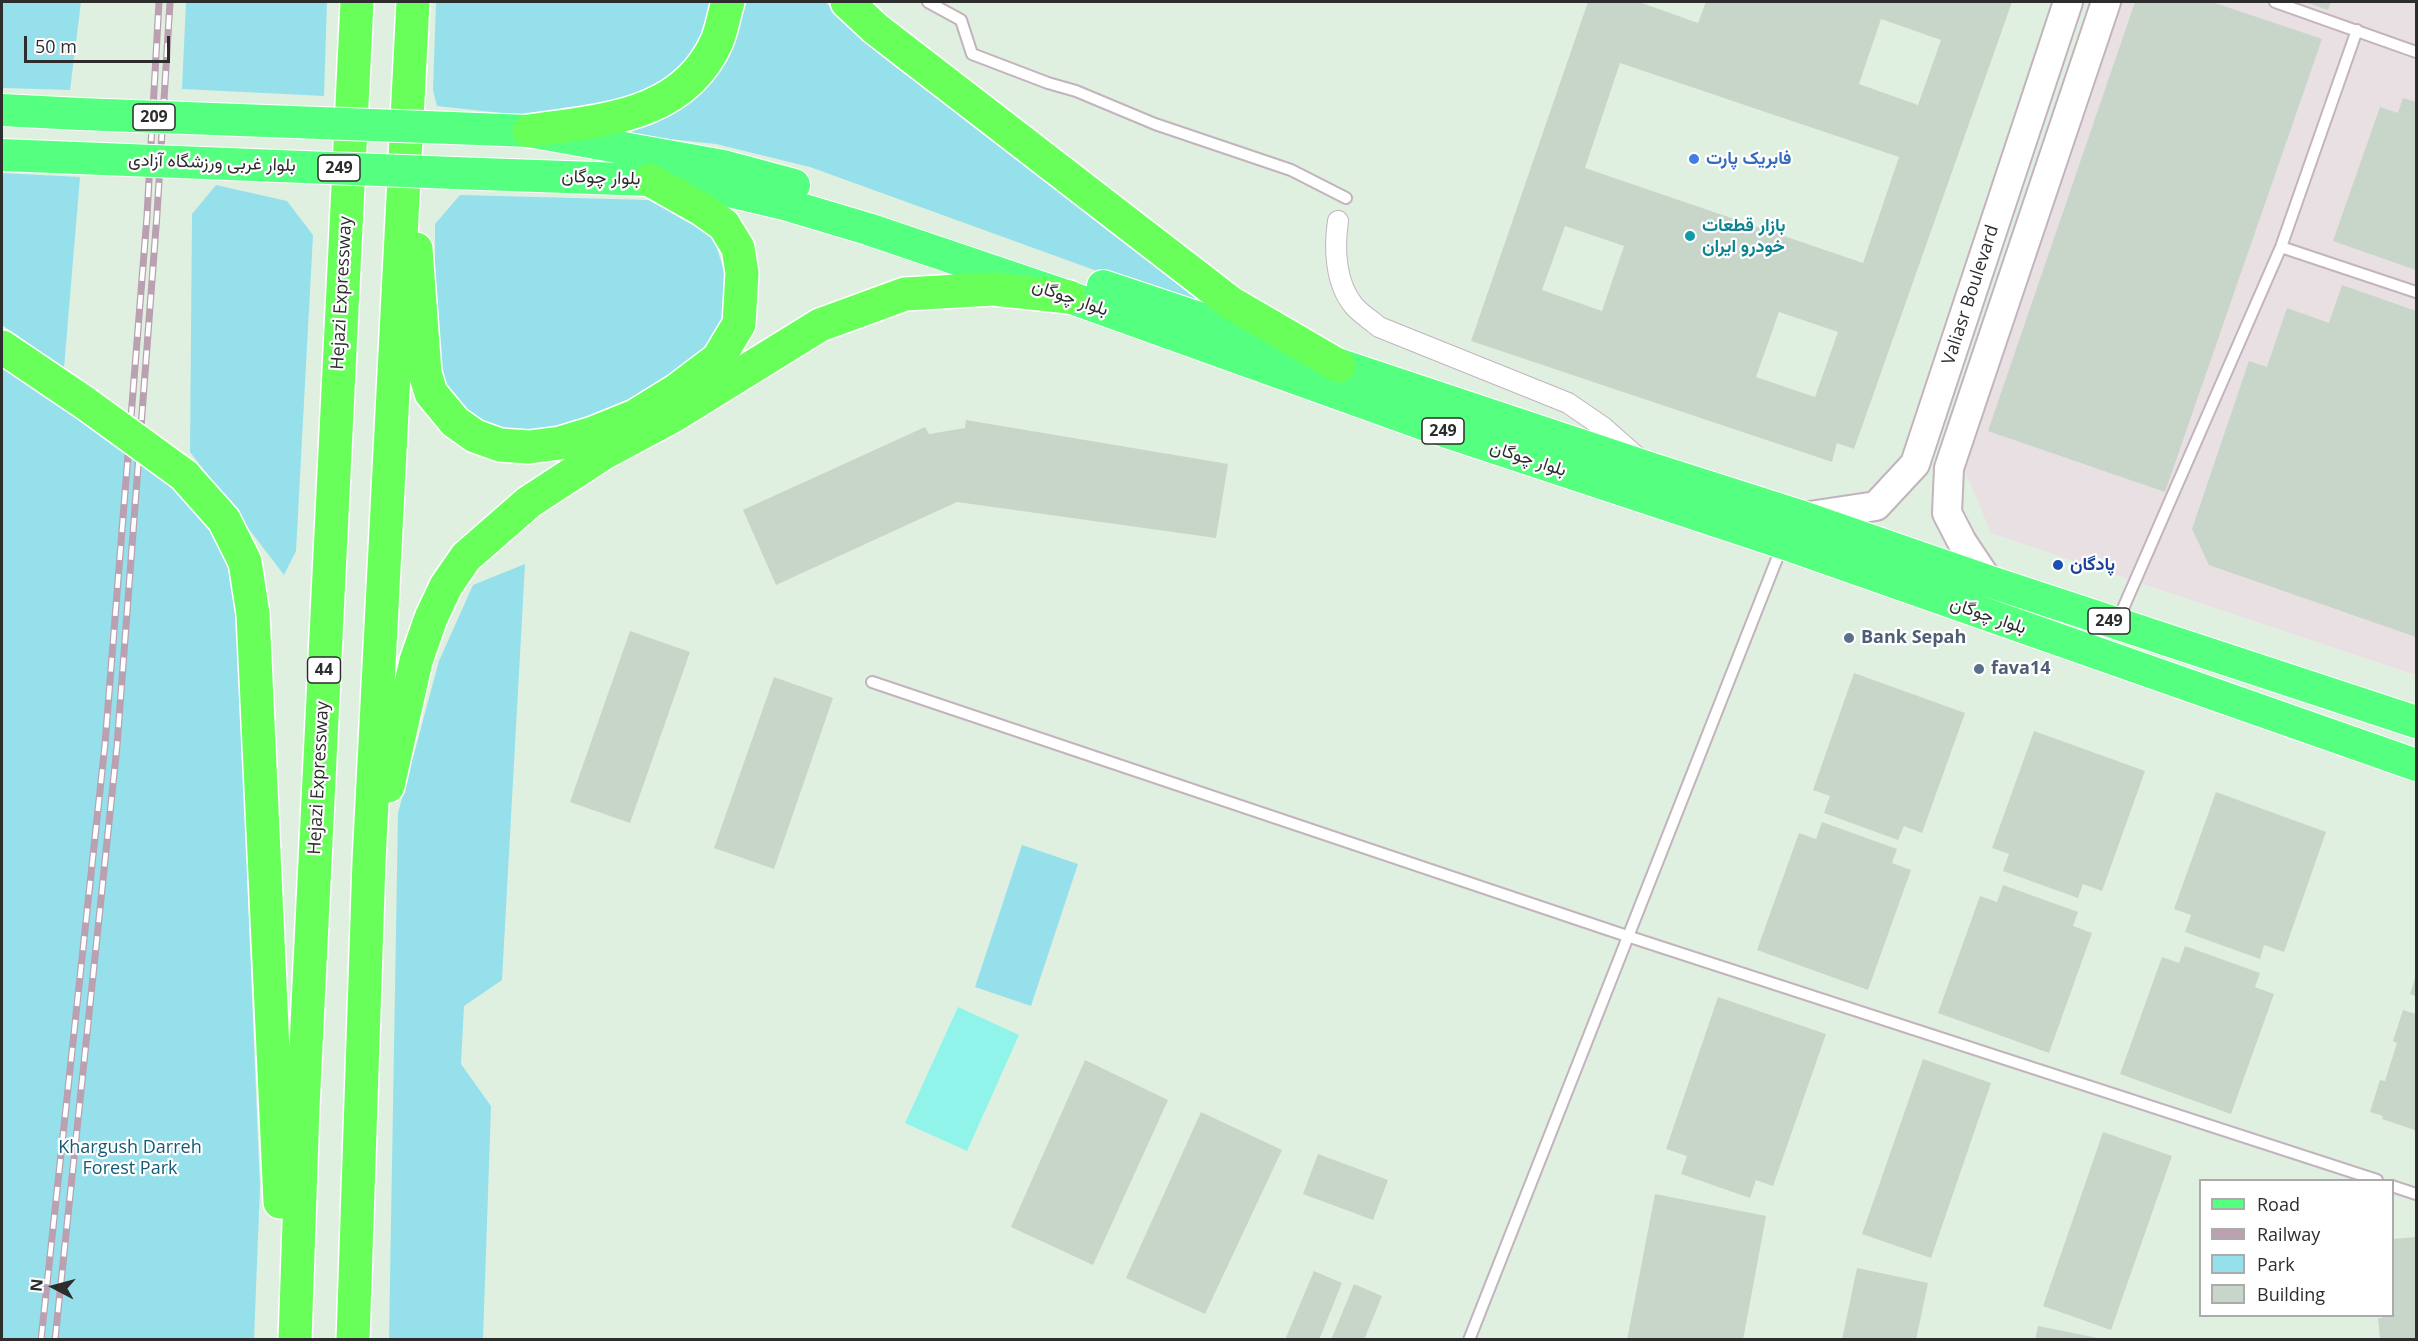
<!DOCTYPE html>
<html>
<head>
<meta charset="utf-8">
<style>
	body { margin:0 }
	#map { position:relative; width:2418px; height:1341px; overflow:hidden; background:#dff0e0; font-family:"Open Sans",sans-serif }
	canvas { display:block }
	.frame { position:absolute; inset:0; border:3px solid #2d2d2d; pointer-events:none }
	.legend { position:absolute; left:2199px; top:1179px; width:195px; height:138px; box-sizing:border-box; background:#fff; border:2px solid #ababab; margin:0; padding:8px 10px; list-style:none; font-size:18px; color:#2d2d2d }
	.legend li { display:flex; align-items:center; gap:12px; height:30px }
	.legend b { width:30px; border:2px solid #ababab }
	.north { position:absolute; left:24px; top:1257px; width:60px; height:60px; -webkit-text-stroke:4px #fff; paint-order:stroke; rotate:276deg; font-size:16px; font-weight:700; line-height:24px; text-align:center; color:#2d2d2d }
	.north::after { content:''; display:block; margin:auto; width:21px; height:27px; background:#2d2d2d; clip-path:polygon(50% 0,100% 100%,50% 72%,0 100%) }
	.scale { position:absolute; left:24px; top:36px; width:146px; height:27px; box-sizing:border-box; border:3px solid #2d2d2d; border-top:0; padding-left:8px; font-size:18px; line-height:21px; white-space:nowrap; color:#2d2d2d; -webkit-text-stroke:4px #fff; paint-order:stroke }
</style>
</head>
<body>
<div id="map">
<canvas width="2418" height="1341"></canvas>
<div class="frame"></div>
<ul class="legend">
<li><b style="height:8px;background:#55ff7f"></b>Road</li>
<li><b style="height:8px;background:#baa0b1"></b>Railway</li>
<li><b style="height:16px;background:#96e0ec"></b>Park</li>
<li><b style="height:16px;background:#c7d6c9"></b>Building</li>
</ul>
<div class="north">N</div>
<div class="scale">50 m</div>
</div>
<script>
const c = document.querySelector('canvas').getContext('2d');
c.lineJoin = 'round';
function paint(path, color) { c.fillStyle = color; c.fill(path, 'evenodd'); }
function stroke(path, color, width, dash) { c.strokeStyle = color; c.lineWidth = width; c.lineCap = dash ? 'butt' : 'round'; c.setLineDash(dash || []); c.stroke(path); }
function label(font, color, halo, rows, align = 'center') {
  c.font = font + ' "Open Sans",Vazirmatn,sans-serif'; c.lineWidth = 4.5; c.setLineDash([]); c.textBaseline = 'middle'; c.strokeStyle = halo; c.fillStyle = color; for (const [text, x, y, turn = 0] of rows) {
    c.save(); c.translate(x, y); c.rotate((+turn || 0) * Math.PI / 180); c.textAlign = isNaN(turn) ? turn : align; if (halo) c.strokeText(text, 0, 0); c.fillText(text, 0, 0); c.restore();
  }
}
paint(new Path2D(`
	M2119,2H2416V675L1991,533L1963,466Z`), '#e8e0e2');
paint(new Path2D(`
	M2,2H81L70,90L2,88Z
	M186,2H327L324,96L182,89Z
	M436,2H712L701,39L687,66L653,89L582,113L538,117L437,106L433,90Z
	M744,2H825L893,65L1127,239L1211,308L1213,313L810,167L716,144L623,134Z
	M2,173L80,177L64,368L2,325Z
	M216,185L287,201L313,235L296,551L284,575L190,452L192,214Z
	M460,195L650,200L687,212L713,236L727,280L722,330L699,361L647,391L565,429L514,437L468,425L435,368V224Z
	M2,360L102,426L183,498L217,539L240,600L248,899L260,1187L254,1339H2Z
	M525,564L502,980L464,1006L461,1064L491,1106L483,1339H389L398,813L439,661L473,585Z
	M1022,845L1078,864L1031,1006L975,987Z`), '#96e0ec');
paint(new Path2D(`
	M958,1007L1019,1035L967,1151L905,1123Z`), '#91f4eb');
paint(new Path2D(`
	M1588,2H1639L1698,23L1706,2H2012L1854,449L1837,443L1832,462L1471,341ZM1881,19L1941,40L1918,105L1859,84ZM1620,63L1899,157L1863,263L1585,168ZM1565,226L1624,246L1602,311L1542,290ZM1779,312L1838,332L1815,397L1756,377Z
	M2135,2H2212L2322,39L2165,492L1988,431Z
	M2305,2H2331L2328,10Z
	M2403,98L2416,102V270L2333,241L2380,107L2398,113Z
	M2342,285L2416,311V637L2209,565L2192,529L2249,361L2267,367L2287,308L2329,323Z
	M966,420L1228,464L1216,538L957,502L776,585L743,510L925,427L929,434L965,428Z
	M630,631L690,652L630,823L570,802Z
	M1854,673L1965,713L1922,833L1904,826L1898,840L1824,813L1830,796L1813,790Z
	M774,677L833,698L774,869L714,848Z
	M2034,731L2145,771L2102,891L2083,884L2078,898L2003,871L2009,854L1992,848Z
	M2216,792L2326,832L2284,952L2264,945L2260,959L2185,932L2191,915L2174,909Z
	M1822,822L1897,849L1892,863L1911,870L1868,990L1757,950L1799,833L1816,839Z
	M2003,885L2078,912L2073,926L2092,933L2049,1053L1938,1013L1980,896L1997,902Z
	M2185,946L2260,973L2255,987L2274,994L2231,1114L2120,1074L2162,957L2179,963Z
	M2416,975V996L2410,994Z
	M1718,997L1826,1034L1773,1186L1756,1180L1750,1198L1681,1174L1687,1156L1666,1149Z
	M2403,1010L2416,1014L2415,1130L2382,1119L2383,1116L2370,1112L2380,1080L2385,1081L2397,1043L2393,1041Z
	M1923,1059L1991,1083L1931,1258L1862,1234Z
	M1085,1060L1168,1100L1093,1265L1011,1227Z
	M1201,1112L1282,1150L1205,1314L1126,1278Z
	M2103,1132L2172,1156L2111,1330L2043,1306Z
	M1318,1154L1388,1180L1373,1220L1303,1194Z
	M1655,1194L1766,1216L1743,1340H1627Z
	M2416,1237V1340H2380L2378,1318H2382V1316H2392L2393,1239Z
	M1857,1268L1928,1283L1916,1340H1842Z
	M1314,1271L1342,1283L1319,1340H1285Z
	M1354,1284L1382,1296L1364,1340H1331Z
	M2038,1326L2098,1338V1340H2035Z`), '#c7d6c9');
const lane = new Path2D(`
	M928,2L961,20L972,54L1048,83L1076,91L1155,124L1291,170L1346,198
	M2275,2L2416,52
	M2281,247L2416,292
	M2118,620L2281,247L2357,30
	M872,682L1627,936L2377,1180
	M2392,1186L2416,1194
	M1469,1340L1782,546`);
const street = new Path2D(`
	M1338,221C1334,248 1335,283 1354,306C1361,314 1371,320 1379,327L1568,403L1603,427L1638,458`);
const secondary = new Path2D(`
	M1803,517L1876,506L1915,464L2068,2
	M1988,581L1962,542L1947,513L1949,468L2106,2`);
const primary = new Path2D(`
	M2,110L80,114
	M452,128L529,131L723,166L794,185
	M2,155L78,158
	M454,173L650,180L699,184L784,204L868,229L1069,297L1423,424L1783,543L2416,765
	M1103,286L1649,468L1803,517L1988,581L2416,722`);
const highway = new Path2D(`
	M847,2L876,29L1231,303L1339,366
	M529,131C601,120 683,118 717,41C722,29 724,14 728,2
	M416,249L425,373L431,393L455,422L475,436L500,445L529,447L560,443L593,433L635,416L677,390L718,359L739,324L742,273L738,248L724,225L703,210L650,180
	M2,347L85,403
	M184,475L224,520L245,562L253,614L280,1202
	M388,786L416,661L431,618L446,586L466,557L529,502L604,453L673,416L820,325L905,294L993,289L1069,297
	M295,1340L303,1107L357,2
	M353,1340L369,861L413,2`);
stroke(lane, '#c2b3bd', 14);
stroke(street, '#c2b3bd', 22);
stroke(secondary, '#c2b3bd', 32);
stroke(primary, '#fff', 34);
stroke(highway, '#fff', 36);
stroke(lane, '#fff', 10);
stroke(street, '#fff', 20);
stroke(secondary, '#fff', 28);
stroke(primary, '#55ff7f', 32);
stroke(highway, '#69ff5b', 33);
const rail = new Path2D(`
	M41,1340L105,744L147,216L159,2
	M55,1340L117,746L157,214L170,2`);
stroke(rail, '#baa0b1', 7);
stroke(rail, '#fff', 4.5, [14]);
const primaryBridge = new Path2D(`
	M80,114L452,128
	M78,158L454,173`);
const highwayBridge = new Path2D(`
	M85,403L184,475`);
stroke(primaryBridge, '#fff', 34, []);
stroke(highwayBridge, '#fff', 36, []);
stroke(primaryBridge, '#55ff7f', 32);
stroke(highwayBridge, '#69ff5b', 33);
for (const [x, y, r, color] of [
	[1694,159,6,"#3f7fe0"],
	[1690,236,6,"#0f9aa8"],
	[2058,565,6,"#1a4fb4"],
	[1849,638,6,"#5c6f8a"],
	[1979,669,6,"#5c6f8a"]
]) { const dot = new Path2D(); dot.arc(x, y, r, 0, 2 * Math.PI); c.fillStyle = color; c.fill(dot); stroke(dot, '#fff', 2); }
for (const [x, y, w] of [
	[154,117,42],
	[339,168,42],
	[1443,431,42],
	[2109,621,42],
	[324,670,33]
]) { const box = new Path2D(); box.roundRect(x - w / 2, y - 13, w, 26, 4.5); c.fillStyle = '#fff'; c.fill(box); stroke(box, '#2d2d2d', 1.5); }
label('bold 16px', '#2d2d2d', null, [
	["209",154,117],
	["249",339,168],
	["249",1443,431],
	["249",2109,621],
	["44",324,670]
]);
label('bold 18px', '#366cbe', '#fff', [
	["فابریک پارت",1706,159]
], 'left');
label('18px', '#2d2d2d', '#fff', [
	["بلوار غربی ورزشگاه آزادی",212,163,2],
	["بلوار چوگان",601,178,2],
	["Hejazi Expressway",342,293,-87],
	["Valiasr Boulevard",1971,295,-72],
	["بلوار چوگان",1070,298,19],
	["بلوار چوگان",1528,459,18],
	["بلوار چوگان",1988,616,19],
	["Hejazi Expressway",319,778,-87]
]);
label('bold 18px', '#0d838f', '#fff', [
	["بازار قطعات",1702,226],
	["خودرو ایران",1702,247]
], 'left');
label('bold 18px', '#164399', '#fff', [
	["پادگان",2070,565]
], 'left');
label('bold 18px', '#4e5e75', '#fff', [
	["Bank Sepah",1861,638],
	["fava14",1991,669]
], 'left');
label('18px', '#135a75', '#fff', [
	["Khargush Darreh",130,1148],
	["Forest Park",130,1169]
]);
</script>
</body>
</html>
